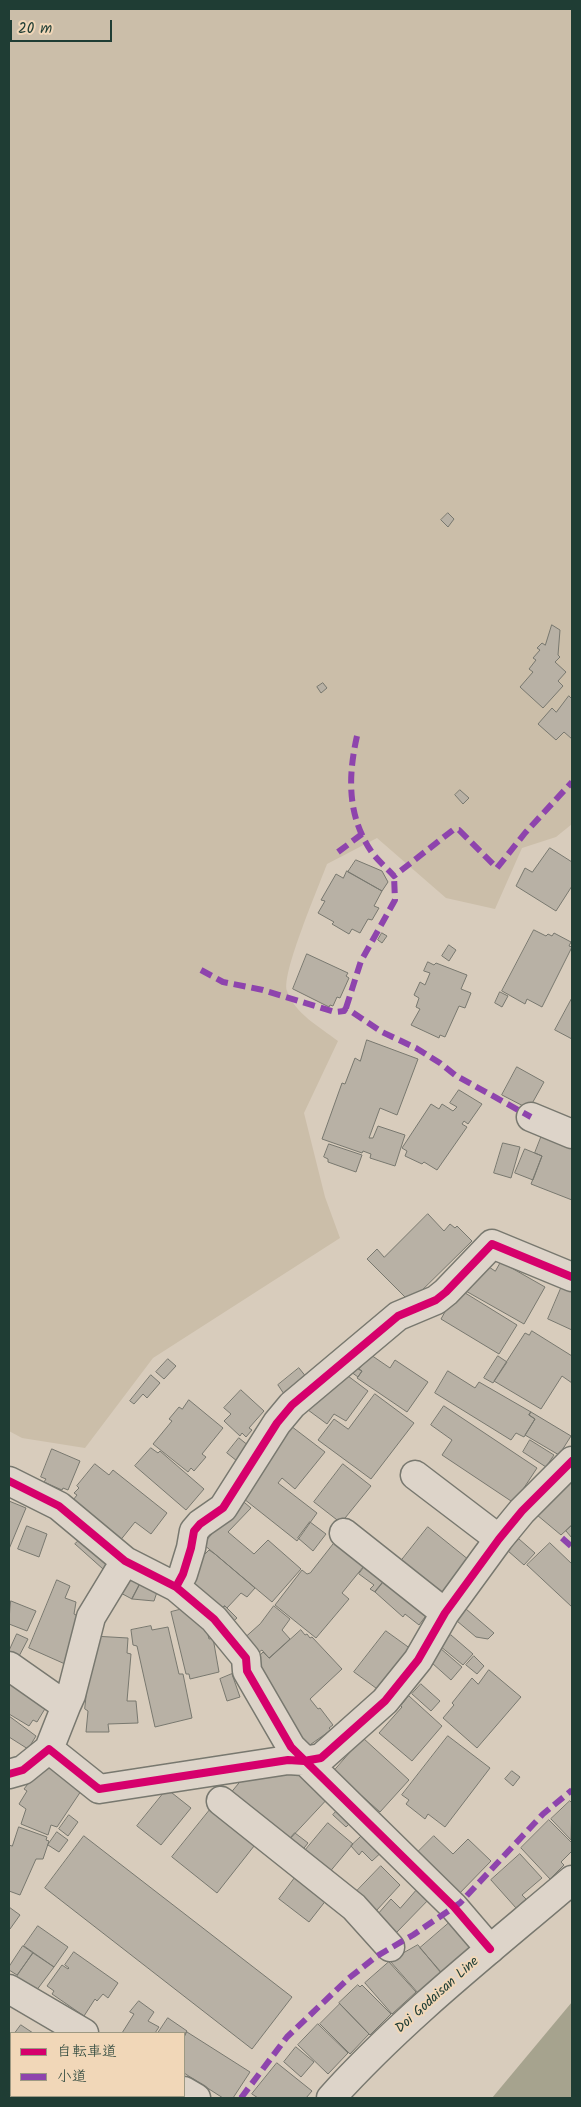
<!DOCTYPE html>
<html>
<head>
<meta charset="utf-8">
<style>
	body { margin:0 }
	#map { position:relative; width:581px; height:2107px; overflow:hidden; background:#d8ccbc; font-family:Kalam,"Klee One",sans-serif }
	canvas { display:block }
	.frame { position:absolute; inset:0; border:10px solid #1f3d34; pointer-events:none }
	.legend { position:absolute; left:10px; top:2032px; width:175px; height:65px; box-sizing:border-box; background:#f1d7b8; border:1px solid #9d9983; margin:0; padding:6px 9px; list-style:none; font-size:15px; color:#1f3d34 }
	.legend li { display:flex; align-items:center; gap:10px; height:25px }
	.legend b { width:25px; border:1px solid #9d9983 }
	.scale { position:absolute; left:10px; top:20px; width:102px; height:22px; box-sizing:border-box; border:2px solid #1f3d34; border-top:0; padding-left:6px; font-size:15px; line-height:18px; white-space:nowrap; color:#1f3d34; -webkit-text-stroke:4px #f1d7b8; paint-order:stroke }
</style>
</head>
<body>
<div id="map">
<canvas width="581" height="2107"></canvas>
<div class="frame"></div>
<ul class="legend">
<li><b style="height:6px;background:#d6006c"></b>自転車道</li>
<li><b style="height:6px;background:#8e44ad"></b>小道</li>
</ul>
<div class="scale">20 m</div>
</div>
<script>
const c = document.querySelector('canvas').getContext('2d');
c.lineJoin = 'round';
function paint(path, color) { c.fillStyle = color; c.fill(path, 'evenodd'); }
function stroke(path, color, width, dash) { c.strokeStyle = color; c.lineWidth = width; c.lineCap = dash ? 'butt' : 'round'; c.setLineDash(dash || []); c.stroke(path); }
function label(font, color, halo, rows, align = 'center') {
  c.font = font + ' Kalam,sans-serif'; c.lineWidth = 4; c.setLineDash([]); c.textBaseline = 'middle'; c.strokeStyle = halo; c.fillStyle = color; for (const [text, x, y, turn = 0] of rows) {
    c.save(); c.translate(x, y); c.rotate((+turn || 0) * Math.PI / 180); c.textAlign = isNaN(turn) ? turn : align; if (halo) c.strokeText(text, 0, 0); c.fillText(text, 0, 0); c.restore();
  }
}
paint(new Path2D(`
	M9,9H572V824L556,837L522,848L495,909L446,898L377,838L327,864C319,886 281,974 287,991C295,1014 320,1027 338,1041L304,1113L325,1197L340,1238L153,1358L85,1448L22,1438L9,1431Z`), '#cbbea9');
paint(new Path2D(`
	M572,2002V2098H492Z`), '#a6a38e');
const building = new Path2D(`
	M448,513L454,519L448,527L441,520Z
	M552,625L560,630L558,655L560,657L555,662L566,672L558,681L563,686L543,708L520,687L533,672L529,669L536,660L533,658L540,650L537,648L542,643L545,645Z
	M323,683L327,688L321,693L317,687Z
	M569,696L572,699V739L564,732L556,740L538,724L552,708L556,712Z
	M460,790L469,798L463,804L455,795Z
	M550,848L572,862V886L556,911L516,886L525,868L532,872Z
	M356,860L382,871L388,882L382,891L348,872Z
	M347,871L382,891L374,906L379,908L372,920L368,919L360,933L352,929L349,934L332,924L334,922L318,913L325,901L321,900L336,874L343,878Z
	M534,930L546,936L548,934L552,936L554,933L571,942L569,946L572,947L542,1007L527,999L525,1004L502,991Z
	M382,933L387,936L382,943L378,940Z
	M449,945L456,950L449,961L442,956Z
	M307,954L348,973L346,976L349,978L340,998L337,997L333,1006L330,1005L329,1007L293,989Z
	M428,962L434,965L436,963L467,975L461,989L471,993L465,1008L459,1006L445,1037L440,1035L439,1038L411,1025L420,1009L416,1007L419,998L414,995L420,982L425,985L430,973L424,971Z
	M500,992L508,996L502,1007L495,1003Z
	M572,998V1039L555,1030Z
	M367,1040L418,1059L397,1115L380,1108L369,1138H373L378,1126L405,1135L395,1166L370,1158L371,1154L363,1151L362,1153L322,1139L342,1083L345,1084L355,1058L360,1061Z
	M517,1067L544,1082L529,1109L502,1095Z
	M459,1090L482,1104L468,1124L464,1121L462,1124L467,1127L437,1170L424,1162L422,1164L405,1156L407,1151L402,1148L431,1104L439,1109L442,1104L453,1111L457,1107L450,1103Z
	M542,1135L572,1146V1200L531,1184L542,1156L535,1153Z
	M503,1143L520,1147L511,1178L494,1173Z
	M329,1144L362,1155L356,1172L328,1162V1159L324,1157Z
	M525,1149L542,1156L533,1180L515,1173Z
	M428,1214L444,1231L450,1224L455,1228L457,1226L472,1241L410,1302L367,1259L377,1249L384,1257Z
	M501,1262L545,1287L524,1324L464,1290L486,1265L495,1271Z
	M562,1286L572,1291V1330L548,1319Z
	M462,1291L517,1325L499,1354L441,1319L451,1301Z
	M532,1331L572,1356V1383L562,1376L541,1409L494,1381L525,1333L529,1335Z
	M371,1355L390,1368L395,1360L428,1382L407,1412L357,1378L362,1371L359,1369L368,1357L370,1358Z
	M498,1356L507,1362L493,1383L484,1378Z
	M168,1359L176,1366L164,1379L156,1372Z
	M352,1366L362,1371L358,1377L347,1369Z
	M299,1368L311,1383L288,1400L278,1385Z
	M340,1370L368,1391L346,1421L334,1414L327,1424L300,1404Z
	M448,1371L475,1388L479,1382L531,1412L529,1415L535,1419L524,1437L516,1433L511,1440L435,1393Z
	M151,1375L160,1383L147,1398L143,1394L134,1404L130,1401Z
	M241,1390L264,1411L249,1428L252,1430L246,1437L242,1433L240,1436L224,1421L231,1414L224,1408Z
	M375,1394L414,1423L371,1479L318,1440L334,1419L348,1429Z
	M189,1400L223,1428L202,1454L206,1457L194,1471L191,1468L188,1472L153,1444L172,1421L169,1419L179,1407L182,1409Z
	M444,1406L537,1468L514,1503L442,1455L452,1440L431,1425Z
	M531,1412L571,1436L559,1455L525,1435L535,1419L529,1415Z
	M287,1423L325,1452L295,1489L282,1478L278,1483L317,1513L297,1541L239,1495Z
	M239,1438L249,1446L237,1461L227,1453Z
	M530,1440L554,1455L546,1467L523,1452Z
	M151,1448L158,1453L160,1451L204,1489L186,1510L135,1466Z
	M52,1449L80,1461L68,1490L63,1488L62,1490L44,1482L46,1479L41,1477Z
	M95,1464L109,1475L113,1470L167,1513L151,1534L135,1522L119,1542L70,1504L77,1495L74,1493L79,1488L77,1486Z
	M343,1464L371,1486L341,1523L314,1502Z
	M572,1481V1525L561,1535L537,1515Z
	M239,1498L251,1508L228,1532L254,1554L268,1540L301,1569L272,1602L203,1544L220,1525Z
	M9,1501L26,1508L9,1549Z
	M310,1522L326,1534L313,1551L298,1538Z
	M572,1525V1538L566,1531Z
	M27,1526L47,1534L39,1557L18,1549Z
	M428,1527L469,1560L442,1594L401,1561Z
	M339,1537L368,1561L342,1593L349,1599L316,1638L275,1605L302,1570L307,1574L310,1573Z
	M81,1539L112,1559L103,1569L75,1544Z
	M519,1539L535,1553L524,1565L508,1551Z
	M550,1543L572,1564V1607L527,1565Z
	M199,1550L204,1555L209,1550L215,1554L255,1588L247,1597L241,1593L227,1608L225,1606L220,1609L188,1581Z
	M369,1561L388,1576L375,1592L370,1589L374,1585L359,1574Z
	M126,1569L143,1578L132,1599L115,1590Z
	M388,1576L431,1609L419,1625L405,1614L403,1617L375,1592Z
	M143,1578L159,1586L154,1601L132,1599Z
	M57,1580L70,1586L65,1598L76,1602L74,1614L78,1616L85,1600L90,1604L74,1668L29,1648Z
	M11,1601L36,1611L27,1631L9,1624Z
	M225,1606L237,1618L229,1625L217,1613Z
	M274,1606L290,1619L282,1630L290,1639L269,1658L262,1650L253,1656L241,1641L260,1624Z
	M191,1607L194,1621L202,1619L206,1626L209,1639L213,1638L219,1672L190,1679L189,1674H186L171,1612Z
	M466,1609L494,1633L488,1639L476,1637L457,1621Z
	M151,1626L152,1630L168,1627L179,1674H183L192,1718L155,1727L137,1646L133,1645L131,1630Z
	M301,1630L305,1635L307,1634L310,1638L312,1637L342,1669L310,1699L318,1709L320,1708L333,1725L329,1728L331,1730L307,1747L251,1665L263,1652L269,1658Z
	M386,1631L411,1649L380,1691L354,1672Z
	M17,1634L28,1639L17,1660L9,1656V1651Z
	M451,1635L473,1654L463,1665L440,1646Z
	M93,1636L128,1638L127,1653L131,1654L127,1701H136L138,1723L108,1724L109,1732H86L88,1711L85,1709Z
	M440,1648L462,1667L451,1680L432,1663Z
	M474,1656L484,1666L477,1674L466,1665Z
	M489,1670L521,1697L477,1748L443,1718L454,1705L452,1703L472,1678L478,1684Z
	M232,1674L240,1697L227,1701L220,1679Z
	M9,1677L49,1702L37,1722L33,1720L29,1726L9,1714Z
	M421,1684L440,1701L431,1711L412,1694Z
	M409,1696L442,1726L412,1761L379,1733L402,1707L401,1706Z
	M9,1716L36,1736L28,1749L9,1737Z
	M448,1736L490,1768L445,1827L428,1814L425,1819L406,1804L409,1800L402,1795Z
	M363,1738L409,1780L380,1812L334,1771Z
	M51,1764L83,1788L57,1827L51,1825L48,1835L21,1824L26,1809L19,1804L27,1791L24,1789L34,1776Z
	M275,1769L283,1775L288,1769H305L331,1795L287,1842L229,1795L248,1772Z
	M512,1771L520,1777L513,1786L505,1779Z
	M167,1789L191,1808L161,1845L137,1826Z
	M570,1801L572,1803L571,1840L551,1819Z
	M213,1806L258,1841L217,1893L172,1857Z
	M341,1806L354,1819L346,1827L333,1815Z
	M69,1815L78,1822L68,1836L59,1829Z
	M549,1820L572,1843V1851L561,1862L564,1865L550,1879L521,1848Z
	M328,1823L353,1844L328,1874L303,1853Z
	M19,1827L47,1837L46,1840L49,1841L43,1859H36L20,1895L9,1891V1845L12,1846Z
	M368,1830L386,1848L372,1861L362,1851L359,1855L351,1846Z
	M57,1832L68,1840L59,1852L48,1845Z
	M295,1833L308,1843L301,1852L287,1842Z
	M84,1836L292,1997L252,2049L45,1888Z
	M434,1836L453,1854L468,1839L491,1861L455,1898L413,1857Z
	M520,1854L542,1878L522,1895L526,1899L516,1908L491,1880Z
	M381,1866L400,1885L376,1911L356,1892Z
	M297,1875L327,1899L309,1922L279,1899Z
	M422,1884L433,1895L396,1933L377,1915L391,1899L400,1908Z
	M9,1907L20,1915L10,1929H9Z
	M456,1917L477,1942L441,1972L420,1948Z
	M38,1926L68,1947L54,1967L24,1946Z
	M418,1945L441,1973L418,1993L390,1961Z
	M23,1946L33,1953L17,1975L9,1970V1967Z
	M74,1952L118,1983L108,1998L103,1994L97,2001L95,1999L84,2016L52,1994L54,1991L47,1986L62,1965L68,1969L69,1968L65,1965Z
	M33,1953L54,1967L36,1991L16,1978Z
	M389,1962L416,1992L392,2014L365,1983Z
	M358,1985L360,1987L362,1985L391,2014L370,2035L339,2003Z
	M139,2001L154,2012L148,2021L159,2027L155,2033H122L134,2014L130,2012Z
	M340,2004L369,2034L350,2054L320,2024Z
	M168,2018L187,2031L184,2035V2033H158Z
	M318,2024L348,2053L328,2074L298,2045Z
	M21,2025L33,2033H15Z
	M187,2032L250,2072L233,2098H223L184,2073V2038Z
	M296,2047L314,2062L301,2077L284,2062Z
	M277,2063L312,2091L306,2098H258L252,2094Z
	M92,2096H144L142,2098H91Z`);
paint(building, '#b8b1a5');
stroke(building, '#78786f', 1);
const street = new Path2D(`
	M531,1117L572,1134
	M415,1475L499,1539
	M9,1481L59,1506L125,1561L176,1587L214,1619L246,1658L247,1671L291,1747L454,1907L490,1949
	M344,1533L445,1613
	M176,1587L183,1574L191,1548L194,1531L200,1524L223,1508L277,1423L292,1405L398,1316L436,1300L446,1292L492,1244L572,1277
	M9,1666L66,1706L49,1749
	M66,1706L71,1695L91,1617L125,1561
	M9,1774L23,1770L49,1749L99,1789L288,1760L304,1761L321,1758L385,1701L418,1660L445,1613L499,1539L522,1511L572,1461
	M221,1801L354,1907L390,1947
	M9,1989L84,2033
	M184,2091L196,2098`);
const primary = new Path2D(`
	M331,2098C403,2018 490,1950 572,1880`);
stroke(street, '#78786f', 31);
stroke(primary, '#78786f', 31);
stroke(street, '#ddd4c9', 28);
stroke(primary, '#ddd4c9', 28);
stroke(new Path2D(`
	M357,736C348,776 347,815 371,851C377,860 387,868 394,876L453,830H459L497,868L525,833L572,782
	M338,852L362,834
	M201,970L223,982L263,990L335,1012L344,1011L346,1008L382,1032L416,1048L440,1063L455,1075L531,1117
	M346,1008L361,961L395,900L394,876
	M562,1538L572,1547
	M241,2098L287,2037L349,1978L377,1956L413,1935L460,1903L543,1814L572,1790`), '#8e44ad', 6, [12, 6]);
stroke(new Path2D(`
	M9,1481L59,1506L125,1561L176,1587L214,1619L246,1658L247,1671L291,1747L454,1907L490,1949
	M176,1587L183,1574L191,1548L194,1531L200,1524L223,1508L277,1423L292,1405L398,1316L436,1300L446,1292L492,1244L572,1277
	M9,1774L23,1770L49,1749L99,1789L288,1760L304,1761L321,1758L385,1701L418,1660L445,1613L499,1539L522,1511L572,1461`), '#d6006c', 8);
label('14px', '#1f3d34', '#f1d7b8', [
	["Doi Godaisan Line",438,1996,-42]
]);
</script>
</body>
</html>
